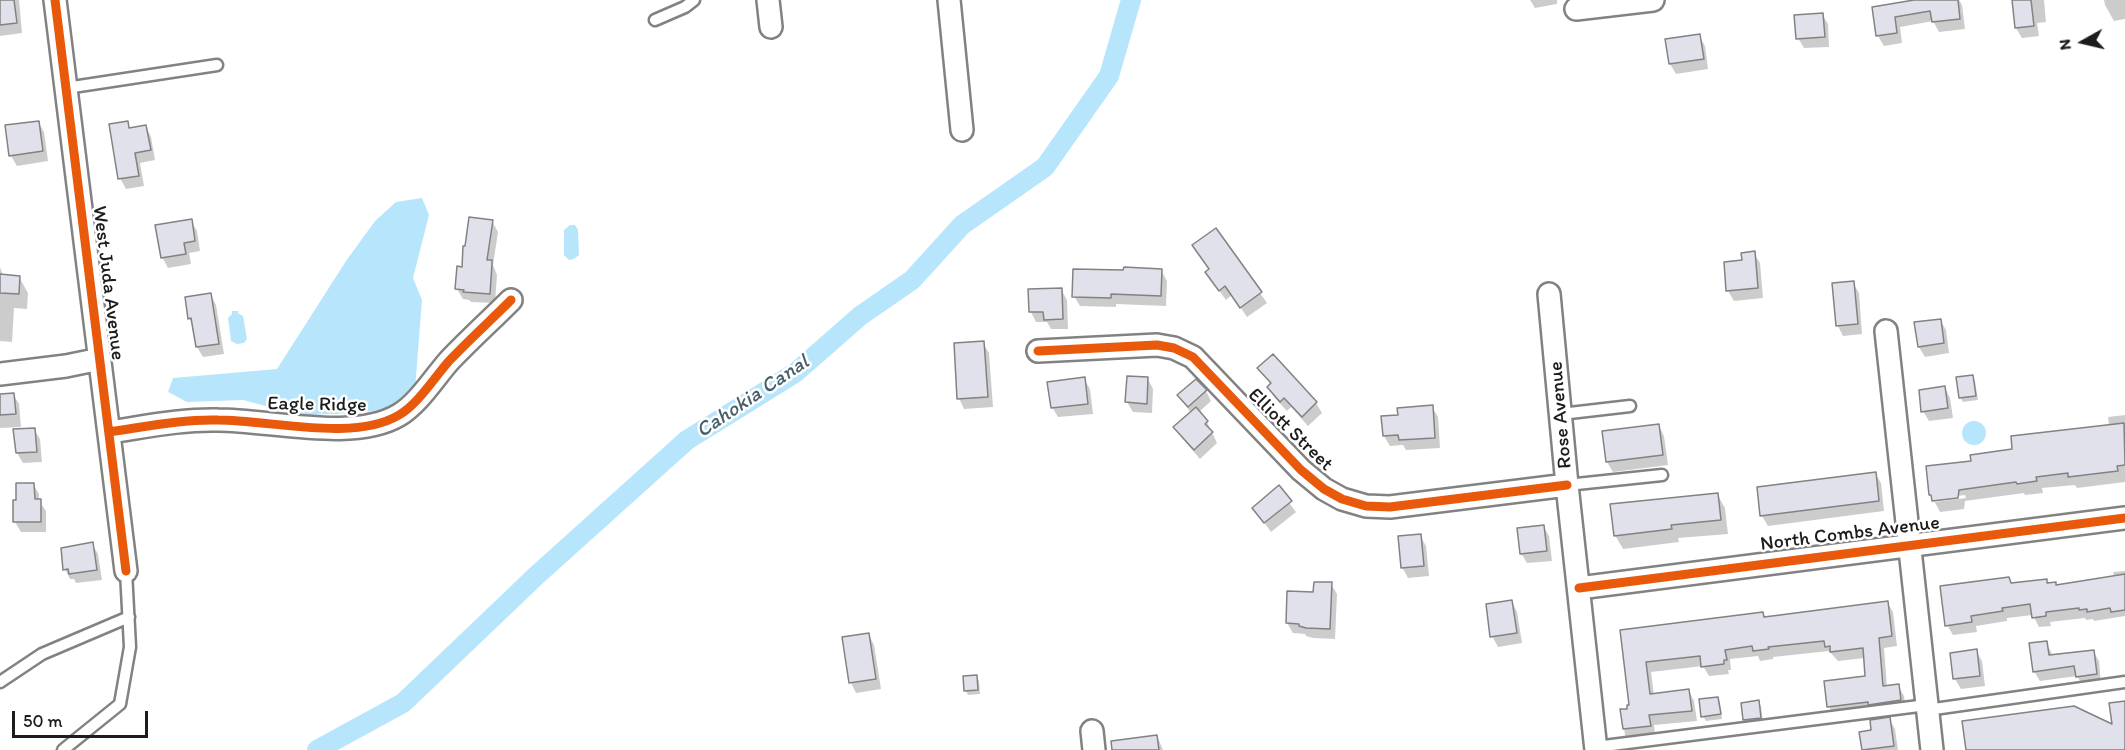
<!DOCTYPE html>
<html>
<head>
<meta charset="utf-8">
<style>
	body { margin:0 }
	#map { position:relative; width:2125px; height:750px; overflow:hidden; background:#fff; font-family:Itim,sans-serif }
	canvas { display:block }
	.north { position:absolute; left:2053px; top:12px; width:60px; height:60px; -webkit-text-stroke:4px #fff; paint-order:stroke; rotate:262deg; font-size:16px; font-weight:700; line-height:24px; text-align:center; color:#1c1c1c }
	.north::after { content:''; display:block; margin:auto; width:21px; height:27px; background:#1c1c1c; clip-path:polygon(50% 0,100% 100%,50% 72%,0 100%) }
	.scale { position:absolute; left:12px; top:711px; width:136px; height:27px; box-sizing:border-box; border:3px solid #1c1c1c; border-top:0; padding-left:8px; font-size:18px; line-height:21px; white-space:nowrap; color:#1c1c1c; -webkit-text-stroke:4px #fff; paint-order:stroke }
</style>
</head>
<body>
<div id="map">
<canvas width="2125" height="750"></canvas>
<div class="north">N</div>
<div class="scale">50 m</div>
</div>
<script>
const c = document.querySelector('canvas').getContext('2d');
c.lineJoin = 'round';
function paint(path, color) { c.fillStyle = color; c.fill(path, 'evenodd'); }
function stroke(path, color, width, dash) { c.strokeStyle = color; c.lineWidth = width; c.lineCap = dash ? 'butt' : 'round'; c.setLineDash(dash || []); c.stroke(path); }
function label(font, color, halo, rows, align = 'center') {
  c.font = font + ' Itim,sans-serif'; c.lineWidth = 5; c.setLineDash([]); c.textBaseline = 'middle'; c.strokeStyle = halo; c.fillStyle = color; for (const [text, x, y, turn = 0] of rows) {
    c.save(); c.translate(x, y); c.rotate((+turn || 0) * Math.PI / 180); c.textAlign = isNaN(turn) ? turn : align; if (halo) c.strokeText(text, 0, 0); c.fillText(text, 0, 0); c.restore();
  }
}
paint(new Path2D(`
	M422,198L429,215L413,278L422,300L415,390L392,408L360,413L300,415L243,400L187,402L168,392L173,378L277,369L346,261L375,221L396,202Z
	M570,225H575L578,230L579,255L574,259L569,260L564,255V230Z
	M232,311H238V313L243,316L247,339L244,343L237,344L231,341L228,318L232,314Z
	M1962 433a12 12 0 1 1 24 0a12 12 0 1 1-24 0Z`), '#b7e6fc');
paint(new Path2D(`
	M0,0H19L22,33L0,36Z
	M1530,0H1559H1557V4L1535,8Z
	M1925,0H1959L1962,5L1965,29L1939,32L1933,21L1900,27L1902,43L1884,46L1878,36L1873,9Z
	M2013,0H2044L2046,22L2037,23L2039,36L2022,38L2016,28Z
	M2104,0H2125V19L2114,21L2105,5Z
	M1822,14L1828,24L1829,47L1804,48L1798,38Z
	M1699,36L1705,46L1708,69L1676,74L1670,64L1667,40Z
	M38,122L44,132L48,161L17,166L11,156Z
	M127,123L130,129L146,127L151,137L155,160L140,163L144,186L126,189L120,178Z
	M191,221L197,231L200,251L189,253L191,264L168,268L162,257Z
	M492,221L498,232L493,265L497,275L495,303L471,302L469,300L463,299L457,289L464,268Z
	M1216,230L1267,303L1247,317L1232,295L1226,300L1213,282L1210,270Z
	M1754,253L1760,263L1763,298L1734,301L1728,291Z
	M0,267L3,276L19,277L28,293L27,309L14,308L12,342L0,341Z
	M1161,270L1167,281L1166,306L1116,304V307L1080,306L1074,296Z
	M1853,283L1859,293L1862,334L1843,336L1838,326Z
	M1061,289L1067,300L1068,329H1051L1047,322H1036L1031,312Z
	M211,295L216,305L224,354L203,357L197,347L194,326L189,318Z
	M1940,320L1946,330L1949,353L1925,357L1919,347Z
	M983,343L989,353L993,407L964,409L959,398Z
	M1273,356L1316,403L1322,413L1308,426L1291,407L1287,411L1274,397L1268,387L1271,385L1259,368Z
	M1972,376L1975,381L1978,400L1963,402L1960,397Z
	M1084,379L1090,389L1093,414L1058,417L1052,407Z
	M1148,379L1153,389L1152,413L1133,412L1127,402Z
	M1945,388L1950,398L1953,418L1929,421L1923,411Z
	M1206,391L1211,401L1199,412L1207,422L1217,443L1200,459L1181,437L1175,427L1191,413L1179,396Z
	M13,394L19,404L21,427L0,428V395Z
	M1432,407L1438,417L1440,448L1406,450L1403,445L1390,446L1384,436L1399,416Z
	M2125,415V482L2077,488L2075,485L2042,488L2043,493L2025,495L2024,493L1965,501L1964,509L1940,512L1931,495L1928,468L1972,462V456L2014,451L2012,437L2109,425L2108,417ZM1965,495L1966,498L1934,502V499Z
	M1659,426L1664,436L1668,465L1613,472L1607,462Z
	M34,429L40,439L42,462L23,463L17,453Z
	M1875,473L1881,483L1884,511L1768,526L1762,516Z
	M33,484L39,494V501L46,511V532H21L15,522L18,501Z
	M1278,488L1296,512L1271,532L1254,508Z
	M1717,494L1725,508L1728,534L1678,538L1679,542L1623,549L1615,535Z
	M1543,526L1549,536L1552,561L1527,563L1521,553Z
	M1420,536L1426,546L1429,576L1408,578L1402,567Z
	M92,544L98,554L102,580L76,583L74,579H70L65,569Z
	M2125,571V616L2094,621L2093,619L2086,620L2085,618L2050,622L2051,626L2039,627L2033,615L2007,618V621L1976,626L1977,632L1953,635L1947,625L2012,585L2056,586L2114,577L2113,572Z
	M1331,584L1337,594L1335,639L1313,638L1306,636L1305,634L1293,633L1287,623L1315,594Z
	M1512,602L1517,612L1522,643L1498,647L1492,636Z
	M1887,602L1893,612L1897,646L1884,648L1887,687L1898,686L1904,696L1906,710L1834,716L1829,706L1867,677L1865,658L1838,661L1829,651L1773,657V659L1760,661L1758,656L1730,659L1731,670H1728L1729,674L1709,676L1703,666L1651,672L1654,695L1689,691L1694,701L1697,721L1654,725L1656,742L1631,745L1625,735L1622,711L1629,710L1631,706L1622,631L1762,613L1765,618Z
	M869,635L874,645L881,689L856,693L851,683Z
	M2046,642L2053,656L2093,651L2099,661L2101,684L2083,686L2077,676L2040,681L2034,671Z
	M1976,651L1982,661L1985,686L1961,689L1955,679Z
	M976,677L979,681L980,694L968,695L966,691Z
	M1717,698L1720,703L1722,719L1706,721L1703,716Z
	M1758,702L1761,706L1763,722L1747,724L1744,720Z
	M1889,719L1895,729L1898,750H1863L1861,733L1873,732Z
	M1157,736L1163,750H1130Z`), '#0003');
stroke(new Path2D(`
	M317,750L403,703L537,575L687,440L795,373L860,316L912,280L962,225L1045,167L1109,76L1131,0`), '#b7e6fc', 20);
const building = new Path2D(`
	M0,0H14L17,23L0,25Z
	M1914,0H1958L1960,19L1932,22L1930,11L1895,17L1897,33L1876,36L1872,7Z
	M2012,0H2031L2034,26L2015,28Z
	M1823,13L1825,37L1796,39L1794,15Z
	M1700,34L1704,59L1669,64L1665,39Z
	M39,121L43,151L9,156L5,125Z
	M128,121L129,128L146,125L151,150L135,153L139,176L118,179L109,124Z
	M469,217L493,220L487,260H492V264L490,294L463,292L464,290L455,289L457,266L462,267L463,246H465Z
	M192,219L195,241L184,243L186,254L161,258L155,225Z
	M1216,228L1262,292L1240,308L1225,286L1219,291L1205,272L1209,269L1192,245Z
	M1755,251L1758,288L1726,291L1724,262L1742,260L1741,253Z
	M1124,267L1162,269L1161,296L1111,294V298L1072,297L1073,269L1123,270Z
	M0,274L20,276L19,294L0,293Z
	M1854,281L1858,324L1836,326L1832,283Z
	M1062,288L1063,319L1044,320L1043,312H1029L1028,289Z
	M211,293L219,344L196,347L191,318L188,319L185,297Z
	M1941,319L1944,343L1918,347L1914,322Z
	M984,341L988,397L957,399L954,343Z
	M1273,354L1317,402L1302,417L1284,398L1280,402L1267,387L1271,383L1257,368Z
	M1973,375L1976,396L1959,398L1956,377Z
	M1127,376L1148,377L1147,404L1125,402Z
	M1085,377L1088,404L1051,408L1047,382Z
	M1196,379L1207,390L1188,407L1177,395Z
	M1945,386L1948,408L1921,412L1919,390Z
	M14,393L16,414L0,415V394Z
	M1433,405L1435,438L1399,440L1398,435L1383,436L1381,416L1398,415L1397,408Z
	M1196,407L1208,421L1205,424L1213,432L1194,450L1173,427Z
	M2124,423L2125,465L2117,466L2118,471L2068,477V473L2036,477L2037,481L2017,484L2016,482L1959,490L1958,498L1932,501L1931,495H1929L1926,466L1971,461L1970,455L2012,449L2011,436Z
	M1659,424L1663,455L1606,462L1602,431Z
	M35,428L37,452L16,453L13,429Z
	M1876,472L1879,501L1760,516L1757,487Z
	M16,483H34L35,499H41V522H13V500H16Z
	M1279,485L1292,501L1264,523L1252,508Z
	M1718,493L1721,520L1671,525L1672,529L1614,536L1610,504Z
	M1544,525L1547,551L1520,554L1517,528Z
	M1421,534L1424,566L1401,568L1398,536Z
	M93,542L97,570L69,574L68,569L63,570L61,548Z
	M2125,574V610L2111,612L2110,608L2087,612V609L2079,610V608L2046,612V616L2032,618L2030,604L2002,608L2003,611L1971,616L1972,622L1945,626L1940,586L2009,577L2011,583L2047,579V583L2056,582V585Z
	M1314,582H1332L1330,629L1306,628L1299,626V624L1286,623L1287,591L1313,592Z
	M1512,600L1517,633L1490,637L1486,604Z
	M1888,601L1892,636L1879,638L1883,686L1899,684L1901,700L1868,705V702L1827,707L1824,681L1865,676L1863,648L1830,652V646L1825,647L1824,641L1768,647L1769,649L1753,651L1752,646L1725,650L1727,660H1724V664L1701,667L1700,656L1646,662L1650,694L1689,689L1692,711L1649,715L1651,726L1623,729L1620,709H1627V705H1629L1620,630L1763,612L1764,617L1780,615Z
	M869,633L876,679L849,683L842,637Z
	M2047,641L2049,655L2094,650L2097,674L2076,677L2074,666L2033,672L2029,643Z
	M1977,649L1980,676L1953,679L1950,653Z
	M977,675L978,690L964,691L963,676Z
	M1718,697L1721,714L1701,717L1699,699Z
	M1759,700L1761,718L1743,720L1741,703Z
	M2125,701V750H1966L1962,721L2074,706L2112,724L2109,703Z
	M1890,717L1894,746L1862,750L1859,732L1871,730L1870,720Z
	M1157,735L1159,750H1112L1111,741Z`);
paint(building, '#e0e1ea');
stroke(building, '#828282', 1.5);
const lane = new Path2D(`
	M655,20L685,7L694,0
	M66,88L217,65
	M1561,414L1630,406
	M1567,485L1662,475
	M0,682L42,654L129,617
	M1927,710L2125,682
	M1596,747L1927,705
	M63,750L120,704L130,647L126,571`);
const street = new Path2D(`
	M55,0L126,571
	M768,0L771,27
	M949,0L962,130
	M1576,9L1653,0
	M1549,294L1567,485L1596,750
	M1886,331L1932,750
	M1038,351L1157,345L1174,348L1193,357L1301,470L1324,489L1342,499L1366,506L1390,507L1567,485
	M0,374L66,366L100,359
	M109,432C144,427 182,419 218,420C270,420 354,442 399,415C418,404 434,378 449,361C469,340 490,321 511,300
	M1579,588L2125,518
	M1092,731L1094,750`);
stroke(lane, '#828282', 15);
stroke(street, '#828282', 26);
stroke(lane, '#fff', 10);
stroke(street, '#fff', 21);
stroke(new Path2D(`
	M55,0L126,571
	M1038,351L1157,345L1174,348L1193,357L1301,470L1324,489L1342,499L1366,506L1390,507L1567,485
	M109,432C144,427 182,419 218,420C270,420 354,442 399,415C418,404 434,378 449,361C469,340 490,321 511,300
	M1579,588L2125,518`), '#e8590c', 9);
label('20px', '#1c1c1c', '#fff', [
	["West Juda Avenue",108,283,83],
	["Eagle Ridge",317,405,1],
	["Rose Avenue",1561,415,-95],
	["Elliott Street",1290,430,44],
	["North Combs Avenue",1850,534,-7]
]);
label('italic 21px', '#475f6a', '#fff', [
	["Cahokia Canal",753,397,-34]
]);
</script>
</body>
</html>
